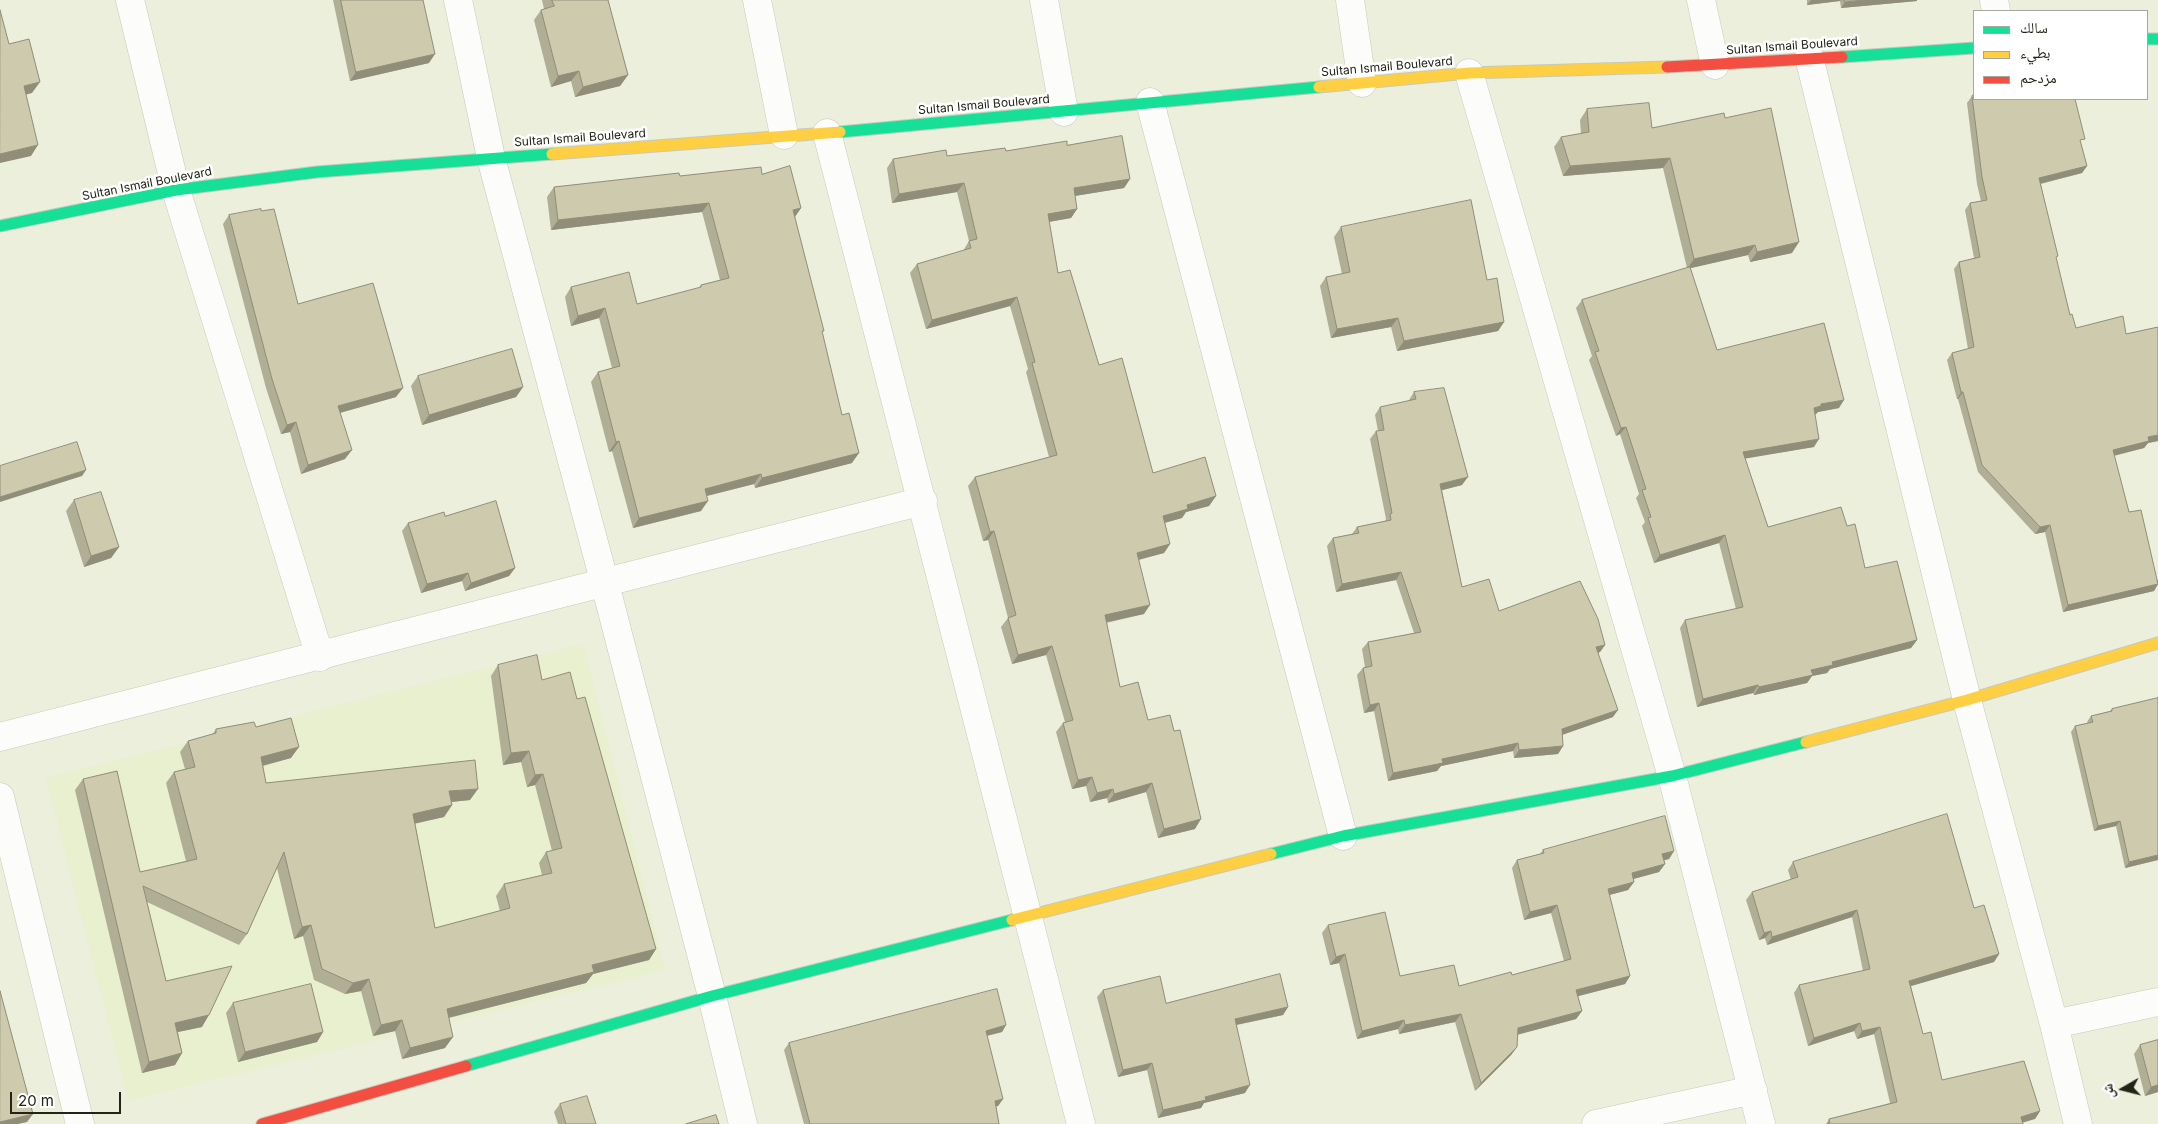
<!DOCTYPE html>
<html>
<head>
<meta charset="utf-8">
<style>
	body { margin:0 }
	#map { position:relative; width:2158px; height:1124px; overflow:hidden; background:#ebefdc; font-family:Inter,"Noto Naskh Arabic",sans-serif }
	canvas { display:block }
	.legend { position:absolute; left:1973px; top:10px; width:175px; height:90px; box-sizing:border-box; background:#fff; border:1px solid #a7a7a2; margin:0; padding:6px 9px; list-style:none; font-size:15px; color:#222417 }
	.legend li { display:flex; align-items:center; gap:10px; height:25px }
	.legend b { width:25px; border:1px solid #a7a7a2 }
	.north { position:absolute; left:2098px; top:1064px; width:50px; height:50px; -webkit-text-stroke:4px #fff; paint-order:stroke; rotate:262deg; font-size:14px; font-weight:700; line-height:20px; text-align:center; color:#222417 }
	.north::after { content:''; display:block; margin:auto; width:18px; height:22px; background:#222417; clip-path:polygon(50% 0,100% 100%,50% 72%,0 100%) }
	.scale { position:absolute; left:10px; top:1092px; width:111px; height:22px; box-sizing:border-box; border:2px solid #222417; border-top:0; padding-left:6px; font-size:15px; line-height:18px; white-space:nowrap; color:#222417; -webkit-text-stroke:4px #fff; paint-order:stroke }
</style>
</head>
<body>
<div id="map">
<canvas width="2158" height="1124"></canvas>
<ul class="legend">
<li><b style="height:6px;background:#16e098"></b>سالك</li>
<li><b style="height:6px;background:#ffcf43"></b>بطيء</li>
<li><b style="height:6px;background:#f24e42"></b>مزدحم</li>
</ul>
<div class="north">ش</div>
<div class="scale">20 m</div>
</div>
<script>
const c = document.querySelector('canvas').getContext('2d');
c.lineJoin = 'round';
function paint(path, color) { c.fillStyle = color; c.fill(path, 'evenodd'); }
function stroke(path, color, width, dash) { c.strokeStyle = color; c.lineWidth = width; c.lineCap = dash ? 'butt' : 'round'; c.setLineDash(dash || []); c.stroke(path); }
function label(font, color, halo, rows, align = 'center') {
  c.font = font + ' Inter,sans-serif'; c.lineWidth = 5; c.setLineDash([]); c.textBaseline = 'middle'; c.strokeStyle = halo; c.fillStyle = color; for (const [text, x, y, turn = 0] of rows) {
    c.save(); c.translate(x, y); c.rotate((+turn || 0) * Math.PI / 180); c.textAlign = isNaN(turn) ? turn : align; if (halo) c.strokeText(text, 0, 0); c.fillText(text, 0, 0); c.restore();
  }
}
paint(new Path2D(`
	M583,644L665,970L128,1101L46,778Z`), '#e9f0d0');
const street = new Path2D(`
	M130,0L176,190L320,657
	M458,0L491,158L605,584L712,996L743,1124
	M757,0L784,135
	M1044,0L1064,112
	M1350,0L1362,83
	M1701,0L1715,65
	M1994,0L1996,11
	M1809,57L1967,700L2054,1024L2078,1124
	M1469,73L1672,776L1761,1124
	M1150,102L1343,836
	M827,133L1081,1124
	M0,737L923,501
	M0,797L80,1124
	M2054,1024L2158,1002
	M1596,1124L1753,1090`);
const fast = new Path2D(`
	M2147,39H2158
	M1842,57L1974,48
	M840,132L1319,87
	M0,226L176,190L317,172L552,154
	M1271,854L1343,836L1672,776L1806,742
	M466,1066L712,996L1012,920`);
const slow = new Path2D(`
	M1319,87L1469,73L1667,67
	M552,154L840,132
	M1806,742L1967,700L2158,643
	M1012,920L1271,854`);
const jam = new Path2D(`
	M1667,67L1842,57
	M262,1124L466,1066`);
stroke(street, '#c6cabb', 29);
stroke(fast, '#c6cabb', 13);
stroke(slow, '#c6cabb', 13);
stroke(jam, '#c6cabb', 13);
stroke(street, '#fcfdfa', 28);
stroke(fast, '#16e098', 11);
stroke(slow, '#ffcf43', 11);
stroke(jam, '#f24e42', 11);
paint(new Path2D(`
	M333,0H423L429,63L350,81Z
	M542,0H608L628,75L620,86L575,97L571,81L551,87L534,20L541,10L544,9Z
	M1807,0H1917V1L1841,8L1840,1L1807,5Z
	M1972,96L2081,144L2087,166L2082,173L2041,184L2056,260L2070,315L2076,328L2126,334L2158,327V441L2148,443L2144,448L2114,456L2129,512L2158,581V584L2154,591L2063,612L2045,532L2035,534L1978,472L1958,399H1957L1947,360L1952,353L1968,349L1954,269L1959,262L1974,258L1965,210L1970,203L1981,201L1977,184L1967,103Z
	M1587,109L1652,128L1725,118L1792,253L1750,262L1748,255L1690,268L1717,350L1839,408L1818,412L1815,415L1814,447L1745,458L1768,527L1847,526L1865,568L1917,640L1911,648L1830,669L1827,673L1812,676L1807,683L1754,695L1753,693L1697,707L1680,628L1685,620L1736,609L1719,543L1654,563L1642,526L1645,522L1636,498L1639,494L1620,434L1616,436L1589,360L1592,356L1576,308L1582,300L1687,268L1663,168L1563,176L1554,147L1561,137L1581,134L1580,120Z
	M1067,145L1130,179L1124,188L1075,196L1077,209L1071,218L1049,222L1058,273L1099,365L1153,473L1216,496L1209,506L1186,512L1182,518L1165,523L1170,544L1164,553L1139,559L1144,614L1106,623L1120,687L1148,720L1195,829L1158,838L1146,792L1108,803L1107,798L1090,802L1086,786L1072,789L1056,732L1063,723L1065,722L1046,655L1012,664L1001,627L1008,618L988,540L983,541L968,486L975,477L1049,457L1026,372L1028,369L1010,306L926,329L910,273L917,264L963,251L969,241L957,192L892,203L887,168L893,159L947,156Z
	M762,174L801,208L795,217L852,463L755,488L754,484L707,496L701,511L633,528L612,451L609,452L591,382L598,372L612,368L599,318L571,326L565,297L571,287L637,304L699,288L701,285L720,280L702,212L551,230L547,197L554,187L680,176Z
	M261,211L298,304L396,397L340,413L345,459L301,474L290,432L281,434L266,388L223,224L229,215Z
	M1341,227L1487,280L1504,322L1498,331L1397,351L1391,327L1331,338L1320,286L1326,277L1342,274L1334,237Z
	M418,376L523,387L516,397L422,425L411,386Z
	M1414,392L1462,485L1442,490L1462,587L1499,611L1605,645L1600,652L1598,653L1613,717L1562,735L1563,746L1558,754L1514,758L1513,751L1441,766L1437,771L1388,781L1374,711L1364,713L1357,675L1363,668L1365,667L1362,649L1368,642L1414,633L1396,580L1336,592L1327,546L1333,538L1352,534L1357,527L1385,521L1386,519L1370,439L1376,431H1378L1375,415L1380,407L1409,401V400Z
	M74,500L119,547L111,558L84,567L66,511Z
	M445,516L515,568L509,576L465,591L462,581L421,593L402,531L408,523Z
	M498,665L542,680L577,699L656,949L649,960L593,974L586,983L449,1018L445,1048L402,1059L395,1031L373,1036L361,991L345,994L314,980L303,936L294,939L277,868L247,934L239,945L147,902L166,981L202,1027L178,1032L182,1053L175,1065L142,1073L75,790L83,779L140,872L186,861L166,783L174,772L185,769L180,752L188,741L212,735L216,729L256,727L291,758L263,766L266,783L470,800L451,802L452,805L444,817L415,823L435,928L500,911L496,896L504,884L542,875L539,863L546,852L552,851L535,785L527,787L521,762L503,765L491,676Z
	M2158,698V860L2125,868L2116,826L2094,831L2071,732L2075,726L2088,723L2087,722L2091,716L2110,711L2112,709Z
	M1543,850L1674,851L1669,859L1664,860L1665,864L1659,872L1633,879L1634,882L1628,890L1609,895L1630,976L1625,984L1578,996L1582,1011L1576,1019L1517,1035V1047L1511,1055L1475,1091L1455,1022L1399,1034L1398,1029L1357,1039L1339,963L1330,965L1322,933L1328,925L1400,976L1459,986L1512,975L1564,961L1551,913L1524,920L1512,868L1517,860L1540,854Z
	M1793,862L1974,908L1999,954L1994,962L1911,986L1923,1034L1942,1080L2040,1111L2035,1119L1826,1124L1829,1119L1890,1103L1874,1034L1857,1039L1854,1031L1808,1046L1794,993L1799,985L1863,971L1852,917L1767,945L1765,938L1759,940L1746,900L1752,892L1791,880L1788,870Z
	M1103,990L1166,1003L1288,1007L1283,1015L1237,1025L1245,1093L1204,1103L1201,1108L1158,1118L1147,1070L1118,1077L1097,997Z
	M233,1003L323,1032L317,1042L238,1062L226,1013Z
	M1006,1025L1002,1032L987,1036L1003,1099L998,1106H996L999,1124H804L784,1050L789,1043Z
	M2158,1040V1092L2145,1096L2134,1054L2140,1045Z
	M560,1104L596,1124H558L554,1112Z`), '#b0ae95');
paint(new Path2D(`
	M1811,0H1841L1840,1L1807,5Z
	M1865,0H1917V1L1841,8L1845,2Z
	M435,54L429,63L350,81L356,72Z
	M579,71L571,81L551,87L558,76Z
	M628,75L620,86L575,97L583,87Z
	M40,82L32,93L17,97L24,86Z
	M38,145L31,156L0,163V154Z
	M1670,158L1663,168L1563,176L1570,166Z
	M2087,166L2082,173L2034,185L2039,178Z
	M1130,179L1124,188L1068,197L1074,188Z
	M964,183L957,192L892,203L899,194Z
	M709,203L702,212L551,230L558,220Z
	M801,208L794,218L793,210Z
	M1077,209L1071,218L1042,223L1048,214Z
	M1799,242L1792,253L1750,262L1757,252Z
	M1755,245L1748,255L1687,269L1694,259Z
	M1017,297L1010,306L926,329L932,320Z
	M605,308L599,318L571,326L578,316Z
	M1398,318L1391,327L1331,338L1337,329Z
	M1504,322L1498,331L1397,351L1404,341Z
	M523,387L516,397L422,425L429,415Z
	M403,388L396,397L332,415L338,406Z
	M1961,392H1963L1958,399H1957Z
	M1844,400L1839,408L1818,412L1816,414L1808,416L1814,408L1821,404Z
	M296,422L290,432L281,434L287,425Z
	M1626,427L1620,434L1616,436L1621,428Z
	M2158,435V441L2148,443L2144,448L2108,457L2113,450L2148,437Z
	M1819,439L1814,447L1737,460L1743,452Z
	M619,441L612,451L609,452L616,442Z
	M352,450L345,459L301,474L308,465Z
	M859,453L852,463L755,488L762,478Z
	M86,470L82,476L0,502V497Z
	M761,474L754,484L698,498L705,489Z
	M1468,477L1462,485L1435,492L1440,484Z
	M1216,496L1209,506L1186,512L1182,518L1156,525L1163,516L1187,505Z
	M708,501L701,511L633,528L639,518Z
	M2050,525L2045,532L2035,534L2040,527Z
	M994,531L988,540L983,541L990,532Z
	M1725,535L1719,543L1654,563L1660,555Z
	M1170,544L1164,553L1131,562L1137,553Z
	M119,547L111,558L84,567L91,556Z
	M515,568L509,576L465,591L471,583Z
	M1401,572L1396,580L1336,592L1342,584Z
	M468,573L462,581L421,593L427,584Z
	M2158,584L2154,591L2063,612L2068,605Z
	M1150,605L1144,614L1098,624L1105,615Z
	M1917,640L1911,648L1830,669L1827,673L1812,676L1807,683L1754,695L1759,687L1832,662Z
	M1605,645L1600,652L1591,655L1596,647Z
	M1052,646L1046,655L1012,664L1018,655Z
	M1758,685L1753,693L1697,707L1703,699Z
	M1379,703L1374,711L1364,713L1370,705Z
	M1618,710L1613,717L1556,737L1562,729Z
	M1518,743L1513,751L1441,766L1437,771L1388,781L1393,773L1442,759Z
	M1563,746L1558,754L1514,758L1519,750Z
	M299,747L291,758L253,768L261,757Z
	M529,751L521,762L503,765L511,753Z
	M543,774L535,785L527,787L535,775Z
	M1092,777L1086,786L1072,789L1078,780Z
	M1152,783L1146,792L1108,803L1114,794Z
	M478,789L470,800L441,803L449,791Z
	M1113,789L1107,798L1090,802L1097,793Z
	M452,805L444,817L405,826L413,814Z
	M1201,819L1195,829L1158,838L1164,829Z
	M2120,821L2116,826L2094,831L2098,826Z
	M1674,851L1669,859L1657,862L1662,854Z
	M2158,855V860L2125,868L2129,862Z
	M1665,864L1659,872L1626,881L1632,873Z
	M1634,882L1628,890L1602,897L1608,889Z
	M1557,905L1551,913L1524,920L1530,912Z
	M1857,910L1852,917L1767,945L1772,937Z
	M311,925L303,936L294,939L302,927Z
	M1771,931L1765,938L1759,940L1764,933Z
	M656,949L649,960L593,974L586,983L439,1020L447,1009L592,965Z
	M1345,954L1339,963L1330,965L1336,957Z
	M1999,954L1994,962L1904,988L1909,981Z
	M1630,976L1625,984L1571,998L1576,990Z
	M369,979L361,991L345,994L353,983Z
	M1288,1007L1283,1015L1230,1026L1235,1019Z
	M1582,1011L1576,1019L1512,1036L1518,1028Z
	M1461,1014L1455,1022L1399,1034L1405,1025Z
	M209,1015L202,1027L168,1034L175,1023Z
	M402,1020L395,1031L373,1036L381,1025Z
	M1404,1020L1398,1029L1357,1039L1362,1031Z
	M1860,1023L1854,1031L1808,1046L1814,1038Z
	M1006,1025L1002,1032L981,1037L986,1031Z
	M1880,1027L1874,1034L1857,1039L1862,1031Z
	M323,1032L317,1042L238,1062L245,1052Z
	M453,1037L445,1048L402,1059L410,1048Z
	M1517,1047L1511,1055L1475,1091L1481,1083Z
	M182,1053L175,1065L142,1073L149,1062Z
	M1152,1063L1147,1070L1118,1077L1123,1070Z
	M1250,1085L1245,1093L1204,1103L1201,1108L1158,1118L1163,1110L1205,1097Z
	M2158,1085V1092L2145,1096L2151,1087Z
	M1003,1099L998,1106L990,1108L995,1101Z
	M2040,1111L2035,1119L2018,1124L2021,1117Z
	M33,1114L27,1122L18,1124H0V1122Z`), '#908d79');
const building = new Path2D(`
	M341,0H423L435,54L356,72Z
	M552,0H608L628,75L583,87L579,71L558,76L541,10L554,6Z
	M1844,0H1865L1845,2Z
	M0,10L9,44L29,39L40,82L24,86L38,145L0,154Z
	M1974,95V99H2075L2085,139L2080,140L2087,166L2039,178L2058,256L2056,257L2070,315L2072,314L2076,328L2123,316L2126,334L2158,327V435L2148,437L2149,441L2113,450L2129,512L2141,510L2158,584L2068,605L2050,525L2040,527L1982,465L1963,392H1961L1952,353L1974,347L1959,262L1980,257L1970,203L1987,200L1982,177L1972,96Z
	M1649,103L1652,128L1724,113L1725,118L1771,108L1799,242L1757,252L1755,245L1694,259L1670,158L1570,166L1561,137L1589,132L1587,109Z
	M1122,136L1130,179L1074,188L1077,209L1048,214L1058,273L1070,270L1099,365L1122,358L1153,473L1205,457L1216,496L1187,505L1188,509L1163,516L1170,544L1137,553L1150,605L1105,615L1120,687L1138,682L1148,720L1170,715L1174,731L1180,730L1201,819L1164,829L1152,783L1114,794L1113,789L1097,793L1092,777L1078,780L1063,723L1073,720L1052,646L1018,655L1008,618L1016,615L994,531L990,532L975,477L1057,455L1032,363L1035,362L1017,297L932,320L917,264L971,248L969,241L977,239L964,183L899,194L893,159L946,150L947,156L1005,148L1006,151L1067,141V145Z
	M790,166L801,208L793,210L824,331H822L842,415L849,413L859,453L762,478L761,474L705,489L708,501L639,518L619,441L616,442L598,372L620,366L605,308L578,316L571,287L629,272L637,304L701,287V285L729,278L709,203L558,220L554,187L679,173L680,176L761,167L762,174Z
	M1471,200L1487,280L1497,278L1504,322L1404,341L1398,318L1337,329L1326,277L1350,272L1341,227Z
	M261,209V211L274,209L298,304L373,283L403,388L338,406L352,450L308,465L296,422L287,425L272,379L229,215Z
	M1690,267L1717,350L1824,323L1844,400L1821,404V406L1814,408L1819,439L1743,452L1768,527L1841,507L1847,526L1855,524L1865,568L1897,561L1917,640L1832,662L1833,665L1811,670L1813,675L1759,687L1758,685L1703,699L1685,620L1743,607L1725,535L1660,555L1648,518L1651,517L1642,490L1646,489L1626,427L1621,428L1595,352L1599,351L1582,300Z
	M512,349L523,387L429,415L418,376Z
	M1444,388L1468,477L1440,484L1462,587L1489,579L1499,611L1580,581L1598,619L1605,645L1596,647L1618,710L1562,729L1563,746L1519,750L1518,743L1442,759L1443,763L1393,773L1379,703L1370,705L1363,668L1372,666L1368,642L1421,632L1401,572L1342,584L1333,538L1359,533L1357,527L1391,520L1390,514L1392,513L1376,431L1384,430L1380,407L1416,399L1414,392Z
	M77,442L86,470L0,497V466Z
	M101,492L119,547L91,556L74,500Z
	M496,501L515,568L471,583L468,573L427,584L408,523L444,512L445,516Z
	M537,655L542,680L570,672L577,699L585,697L656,949L592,965L594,972L447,1009L453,1037L410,1048L402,1020L381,1025L369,979L353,983L322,969L311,925L302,927L284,852L247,934L143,886L166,981L232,966L209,1015L175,1023L182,1053L149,1062L83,779L117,771L140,872L197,859L174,772L195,767L188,741L216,733V729L254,722L256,727L291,718L299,747L261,757L266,783L475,760L478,789L449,791L452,805L413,814L435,928L510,908L504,884L552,873L546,852L562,848L543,774L535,775L529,751L511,753L498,665Z
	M2158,698V855L2129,862L2120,821L2098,826L2075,726L2093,722L2091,716L2112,711V709Z
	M1947,814L1974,908L1984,905L1999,954L1909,981L1923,1034L1931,1032L1942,1080L2024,1061L2040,1111L2021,1117L2023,1124H1827L1830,1123L1829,1119L1897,1102L1880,1027L1862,1031L1860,1023L1814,1038L1799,985L1870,969L1857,910L1772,937L1771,931L1764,933L1752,892L1798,877L1793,862Z
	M1665,816L1674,851L1662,854L1665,864L1632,873L1634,882L1608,889L1630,976L1576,990L1582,1011L1518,1028L1517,1047L1481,1083L1461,1014L1405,1025L1404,1020L1362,1031L1345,954L1336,957L1328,925L1385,912L1400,976L1454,965L1459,986L1511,972L1512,975L1571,959L1557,905L1530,912L1517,860L1544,853L1543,850Z
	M1280,974L1288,1007L1235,1019L1250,1085L1205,1097L1206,1100L1163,1110L1152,1063L1123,1070L1103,990L1160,976L1166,1003Z
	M311,984L323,1032L245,1052L233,1003Z
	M997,989L1006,1025L986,1031L1003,1099L995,1101L999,1124H810L789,1043Z
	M0,991L33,1114L0,1122Z
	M2158,1040V1085L2151,1087L2140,1045Z
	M587,1096L596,1124H566L560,1104Z
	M716,1115L719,1124H686Z`);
paint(building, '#cdcaad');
stroke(building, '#908d79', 1);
label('12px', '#222417', '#fff', [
	["Sultan Ismail Boulevard",1792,46,-4],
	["Sultan Ismail Boulevard",1387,67,-5],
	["Sultan Ismail Boulevard",984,105,-5],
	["Sultan Ismail Boulevard",580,138,-4],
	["Sultan Ismail Boulevard",147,184,-11]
]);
</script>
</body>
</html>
